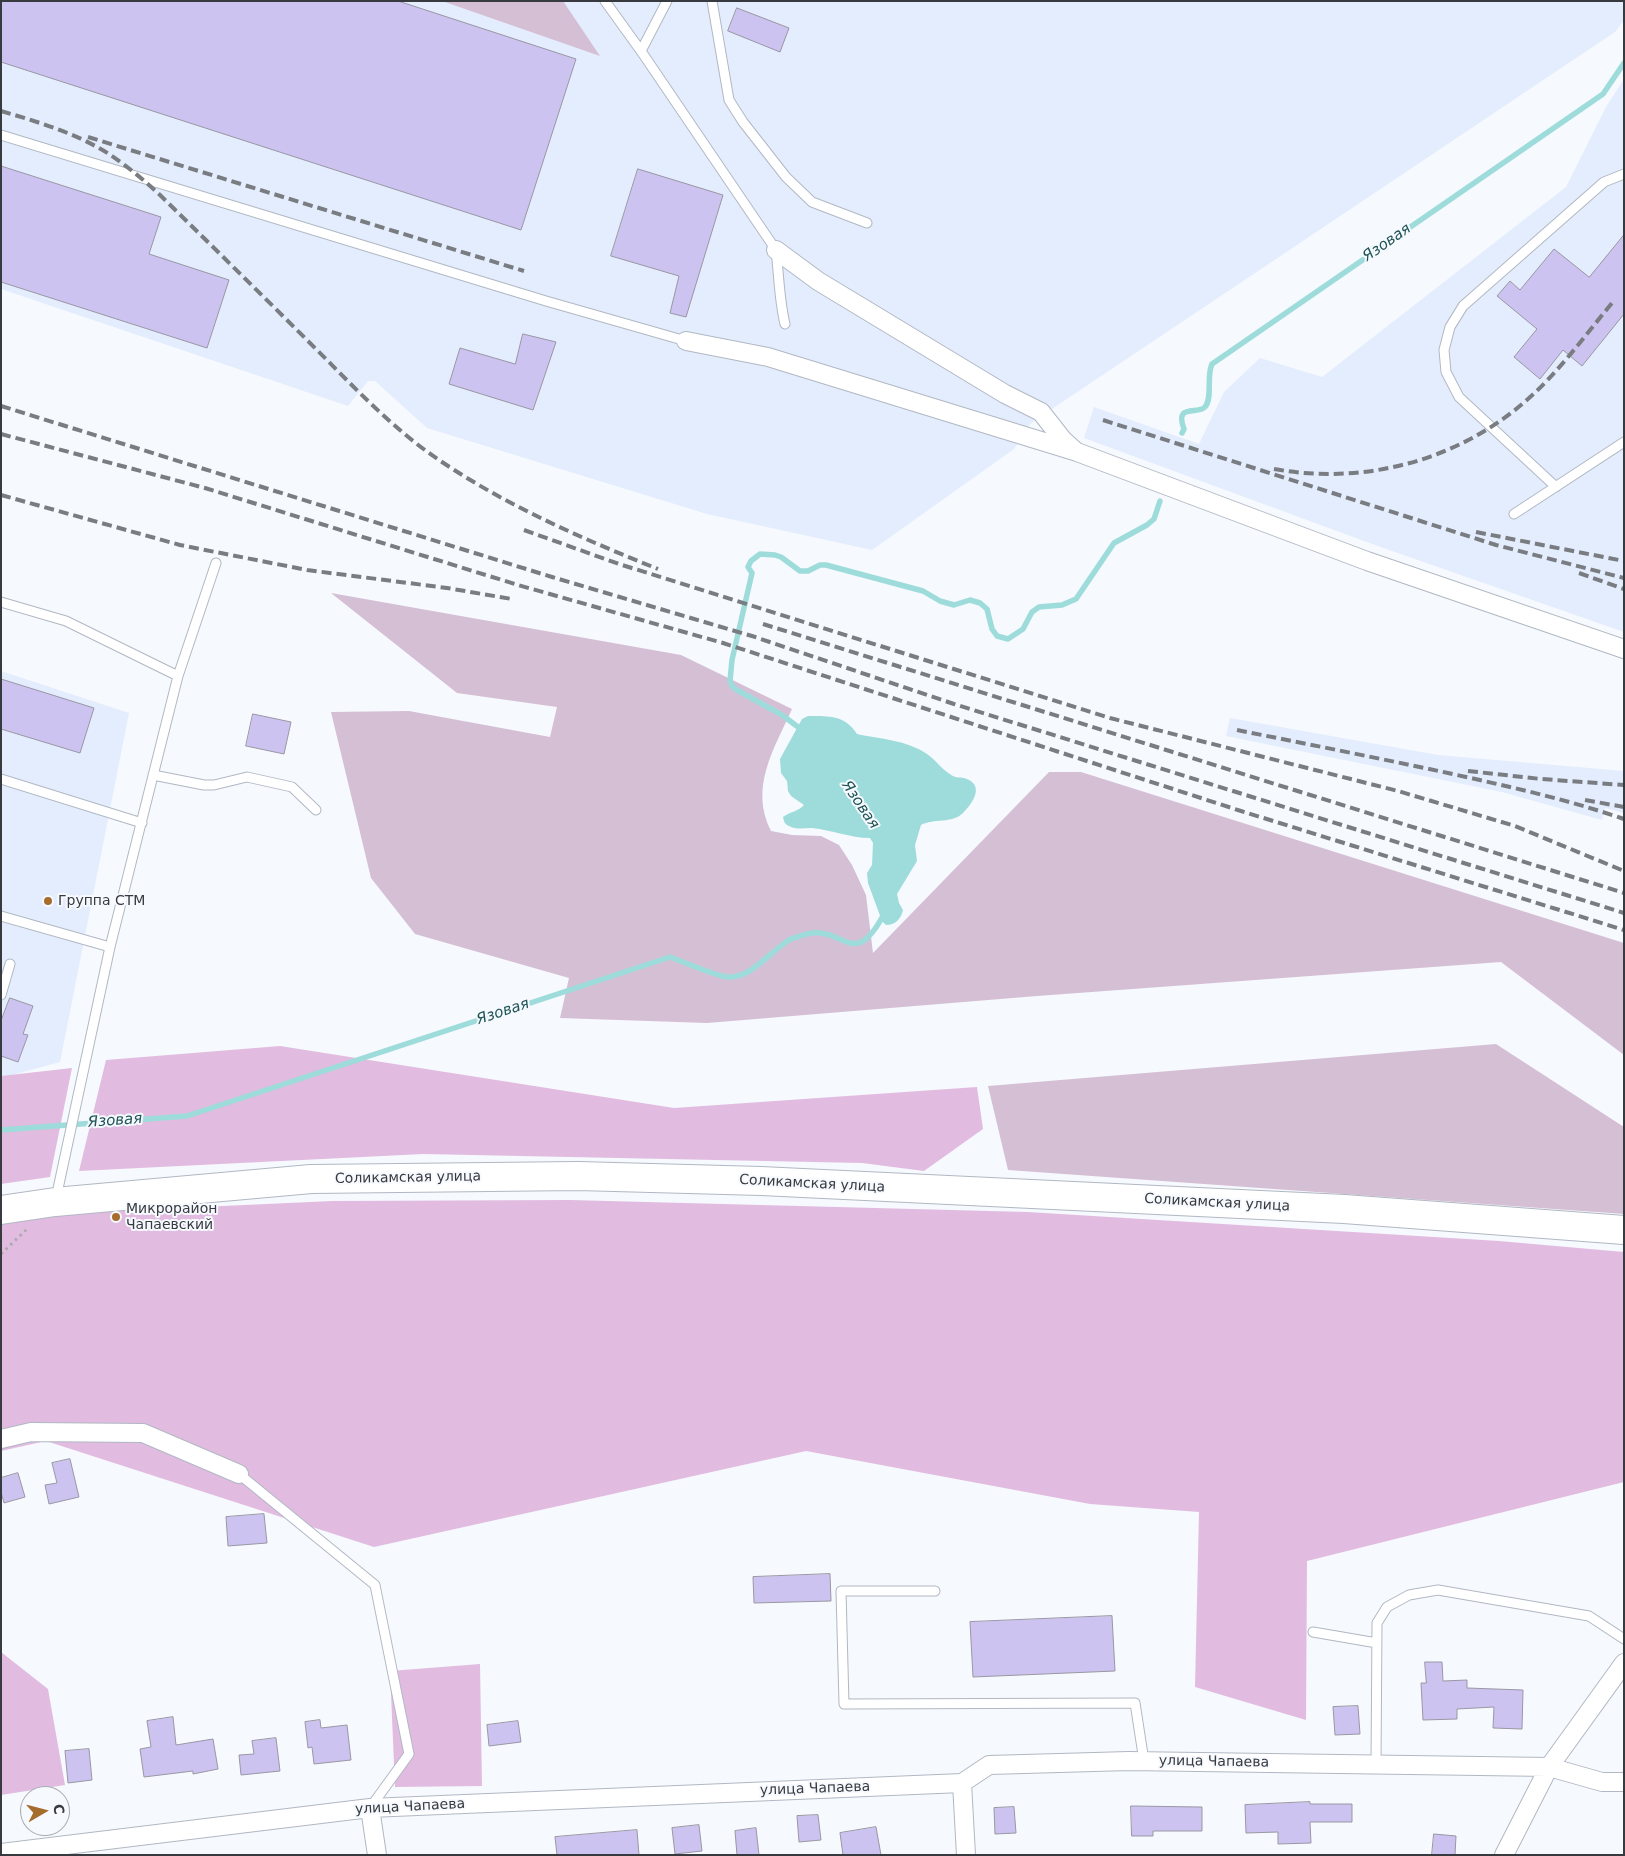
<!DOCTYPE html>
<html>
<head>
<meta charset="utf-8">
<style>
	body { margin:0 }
	#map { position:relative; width:1625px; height:1856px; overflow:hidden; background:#f6f9fe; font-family:"DejaVu Sans",sans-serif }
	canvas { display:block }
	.frame { position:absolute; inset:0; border:2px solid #373a3f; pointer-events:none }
	.north { position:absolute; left:20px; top:1786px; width:50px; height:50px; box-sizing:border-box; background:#f6f9fe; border:1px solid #aaadb2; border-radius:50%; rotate:82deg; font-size:14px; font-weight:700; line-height:20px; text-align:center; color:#373a3f }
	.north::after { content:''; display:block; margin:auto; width:18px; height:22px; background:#a56c2b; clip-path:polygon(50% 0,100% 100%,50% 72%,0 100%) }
</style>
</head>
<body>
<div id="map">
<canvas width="1625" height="1856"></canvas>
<div class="frame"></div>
<div class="north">С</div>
</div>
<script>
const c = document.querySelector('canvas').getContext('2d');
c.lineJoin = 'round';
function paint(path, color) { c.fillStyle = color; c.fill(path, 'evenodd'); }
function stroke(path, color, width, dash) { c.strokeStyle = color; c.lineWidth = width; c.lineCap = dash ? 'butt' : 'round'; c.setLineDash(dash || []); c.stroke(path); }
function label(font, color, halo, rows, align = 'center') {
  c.font = font + ' "DejaVu Sans",sans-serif'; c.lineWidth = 4; c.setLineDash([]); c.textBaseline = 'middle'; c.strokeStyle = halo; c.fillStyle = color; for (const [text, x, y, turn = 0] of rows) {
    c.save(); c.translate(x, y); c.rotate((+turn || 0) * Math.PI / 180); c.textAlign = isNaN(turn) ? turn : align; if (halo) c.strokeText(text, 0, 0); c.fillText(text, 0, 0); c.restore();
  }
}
paint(new Path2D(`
	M1,1H1624V20L1615,32L1031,423L1014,449L872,550L707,514L427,428L375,381H368L348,406L1,289Z
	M1624,79V632L1375,545L1084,438L1094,407L1199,444L1224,392L1260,358L1322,377L1566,187L1606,107Z
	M1,671L129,713L60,1062L1,1078Z
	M1230,718L1438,755L1624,771V813L1605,808L1602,820L1502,792L1226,736Z`), '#e4edfd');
paint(new Path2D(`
	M442,1H563L600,56Z
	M331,593L681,655L792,709C774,749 749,788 771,831L792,835L821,836L839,845L852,865L866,895L873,953L1049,772H1081L1624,943V1055L1501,962L1037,996L707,1023L560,1018L569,978L415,934L371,878L331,712L409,711L550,737L557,707L457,693Z
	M1496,1044L1624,1127V1214L1008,1170L988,1086Z`), '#d5bfd5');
paint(new Path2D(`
	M280,1046L674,1108L977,1087L983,1129L924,1171L862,1163L423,1154L79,1171L106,1060Z
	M72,1068L50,1177L1,1184V1076Z
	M570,1200L1028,1212L1499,1241L1624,1252V1482L1307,1561L1306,1720L1195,1687L1199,1512L1090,1504L806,1451L374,1547L46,1441L1,1451V1224L70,1213L332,1201Z
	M1,1652L48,1689L65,1785L1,1795Z
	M480,1664L482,1786L395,1787L390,1671Z`), '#e1bce0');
paint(new Path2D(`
	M808,716C829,716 845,715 857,734C880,739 907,740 927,754C936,760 943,771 953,776C956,778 960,777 964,778C985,784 974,802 963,813C952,824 934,818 921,825L915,845L917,861L897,894L899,903L903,910C901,919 895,925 886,925L882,921L868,883L867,873L872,865L873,843L870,838C850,838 832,830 812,828C804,828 796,830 789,826C784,824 784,821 783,817C790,812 799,811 804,805L791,796L788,791L787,781L781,773L780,759L802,719Z`), '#9ddcdb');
stroke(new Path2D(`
	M1182,433L1184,429C1174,403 1198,415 1205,407C1213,398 1206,377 1212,364L1603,94L1624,63
	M802,730L782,715L737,690L732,686L730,681L732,660L752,573L748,567L751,561L760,554L775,555L781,557L800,571H808L820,565H826L923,591L940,601L954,605L970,600L980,603L987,609L992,629L997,636L1008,639L1023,629L1032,612L1039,607L1062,605L1076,599L1114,543L1147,525L1154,519L1160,501
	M1,1130L187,1116L670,957C682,961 718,977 728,977C752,978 769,952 789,940C793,938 798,937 803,935C844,922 852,974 884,914`), '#9ddcdb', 5.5);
const building = new Path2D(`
	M1,1H398L576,59L521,230L1,62Z
	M737,8L789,28L780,52L728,31Z
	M1,166L161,217L149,254L229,280L207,348L1,282Z
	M638,169L723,195L686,317L670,313L679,276L611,256Z
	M1624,235V314L1582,366L1563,350L1540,379L1514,357L1537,329L1497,296L1510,281L1520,290L1554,249L1589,277Z
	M523,334L556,342L533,410L449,384L460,348L515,364Z
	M1,679L94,708L80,753L1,729Z
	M253,714L291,722L284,754L246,746Z
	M10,998L33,1006L23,1034L28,1035L18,1062L1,1056V1021Z
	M70,1459L79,1497L49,1504L45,1485L57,1483L52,1463Z
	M18,1473L25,1497L4,1503L1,1492V1478Z
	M264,1514L267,1543L228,1546L226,1517Z
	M830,1574L831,1601L754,1603L753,1577Z
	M1112,1616L1115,1671L973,1677L970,1622Z
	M1425,1662H1442L1443,1681L1467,1680V1688L1523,1690L1522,1729L1493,1728L1494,1707L1457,1709V1719L1423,1720L1421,1683H1426Z
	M1358,1706L1360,1734L1335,1735L1333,1707Z
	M173,1717L176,1745L213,1739L218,1769L193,1774V1771L144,1777L140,1749L151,1747L147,1721Z
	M320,1720L321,1728L347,1725L351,1760L314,1764L312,1747L308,1748L305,1722Z
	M518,1721L521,1742L489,1746L487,1725Z
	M276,1738L280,1771L241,1775L239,1755L254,1754L252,1741Z
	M89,1749L92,1780L68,1783L65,1751Z
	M1310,1802V1804H1352V1822H1310L1311,1843L1278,1844V1832L1246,1833L1245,1805Z
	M1131,1806L1202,1807V1831H1153V1836H1132Z
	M1014,1807L1016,1833L995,1834L994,1808Z
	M818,1815L821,1840L799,1842L797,1816Z
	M699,1825L702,1851L675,1854L672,1828Z
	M876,1827L881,1855H843L840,1833Z
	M756,1828L759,1855H737L735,1831Z
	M637,1830L639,1855H557L555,1837Z
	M1434,1834L1456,1836L1455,1855H1432Z`);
paint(building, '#ccc3f0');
stroke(building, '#9997a3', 1);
const lane = new Path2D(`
	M605,1L641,51L776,250C779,275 779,299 785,324
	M712,1L729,100L743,122L786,177L812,202L867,223
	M641,51L667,1
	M1,135L546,301L686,341
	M1556,487L1459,397L1446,372L1444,350L1450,327L1463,306L1604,182L1624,174
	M1514,514L1624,442
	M1,602L66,621L178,676
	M153,775L204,785H214L247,777L292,787L316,810
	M1,779L142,823
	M1,916L110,947
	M1,995L10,964
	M56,1198L110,947L178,676L216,563
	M239,1474L375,1585L409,1754L370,1808
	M935,1591H841L844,1704L1135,1703L1144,1761
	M1313,1632L1377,1643
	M1376,1765L1377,1623L1387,1607L1409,1595L1438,1590L1589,1616L1624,1639`);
const street = new Path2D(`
	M776,250L818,281L1005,394L1041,412L1063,440L1074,450
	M686,341L768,357L1077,452L1367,561L1624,649
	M1,1439L31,1432L143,1433L239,1474
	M962,1783L966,1855
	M370,1808L377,1855
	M1,1853L370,1808L962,1783L989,1765L1129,1761L1549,1767L1602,1782H1624
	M1504,1855L1549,1767L1624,1663`);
const primary = new Path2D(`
	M1,1210L55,1202L311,1179L578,1176L761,1181L1344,1209L1624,1230`);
stroke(lane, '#b1b8c3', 11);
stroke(street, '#b1b8c3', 20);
stroke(primary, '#b1b8c3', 30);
stroke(new Path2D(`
	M1,1254L26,1230`), '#a8abb0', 3, [2.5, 4]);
stroke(lane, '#fff', 9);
stroke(street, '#fff', 18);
stroke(primary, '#fff', 28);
stroke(new Path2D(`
	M1,111C38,122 76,133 109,154C127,166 144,180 160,195C212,246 264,297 316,349C355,388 393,429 439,460C507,506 583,539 658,569
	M88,137L524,271
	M1,406L552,577L752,636L954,704L1624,913
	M1103,420L1496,545L1624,578
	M1,434L205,488L518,585L723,643L1241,811L1624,930
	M1274,469C1361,485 1453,462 1521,405C1556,376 1583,338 1612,303
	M1,495L180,545L307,570L447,588L512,599
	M524,530L619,564L1110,718L1398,791L1515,826L1624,871
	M1476,532L1624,561
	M1579,573L1624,589
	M763,624L1624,893
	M1237,730C1307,744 1378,758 1448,773C1507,786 1566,799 1624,819
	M1468,771L1541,779L1624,785
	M1585,800L1624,807`), '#797c81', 4, [10, 5]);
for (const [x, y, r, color] of [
	[48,901,5,"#a56c2b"],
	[116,1217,5,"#a56c2b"]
]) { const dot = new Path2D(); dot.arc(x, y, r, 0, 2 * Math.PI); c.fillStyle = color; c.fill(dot); stroke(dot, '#f6f9fe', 2); }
label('14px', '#373a3f', '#f6f9fe', [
	["Группа СТМ",58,901],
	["Микрорайон",126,1209],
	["Чапаевский",126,1225]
], 'left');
label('14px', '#373a3f', '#f6f9fe', [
	["Соликамская улица",408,1178,-1],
	["Соликамская улица",812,1184,3],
	["Соликамская улица",1217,1203,3],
	["улица Чапаева",1214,1762,1],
	["улица Чапаева",815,1789,-2],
	["улица Чапаева",410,1807,-3]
]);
label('italic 15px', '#1f5454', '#f6f9fe', [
	["Язовая",1387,243,-35],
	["Язовая",860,805,56],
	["Язовая",503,1012,-18],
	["Язовая",115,1121,-4]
]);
</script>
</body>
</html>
